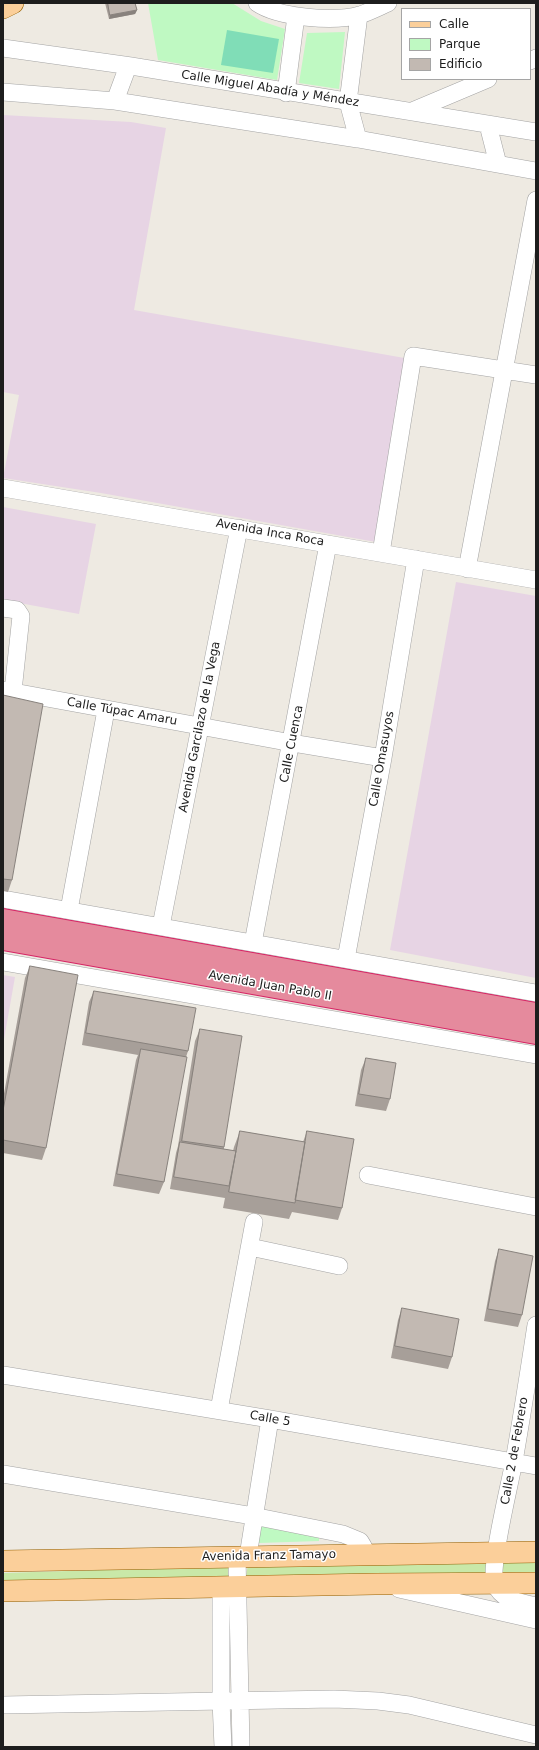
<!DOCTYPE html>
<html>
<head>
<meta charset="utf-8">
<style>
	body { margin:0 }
	#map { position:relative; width:539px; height:1750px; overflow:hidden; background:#eeeae2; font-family:"DejaVu Sans",sans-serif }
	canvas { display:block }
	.frame { position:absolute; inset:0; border:4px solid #1d1d1d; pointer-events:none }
	.legend { position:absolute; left:401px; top:8px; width:130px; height:72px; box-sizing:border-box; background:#fff; border:1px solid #a5a5a5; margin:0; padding:5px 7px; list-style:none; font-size:12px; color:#1d1d1d }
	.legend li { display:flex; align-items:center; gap:8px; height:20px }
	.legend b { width:20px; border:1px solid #a5a5a5 }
</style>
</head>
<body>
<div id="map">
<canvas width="539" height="1750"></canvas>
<div class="frame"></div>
<ul class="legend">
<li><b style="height:5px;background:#fbcf9a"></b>Calle</li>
<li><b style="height:11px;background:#bff9c2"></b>Parque</li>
<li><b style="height:11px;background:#c2b9b2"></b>Edificio</li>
</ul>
</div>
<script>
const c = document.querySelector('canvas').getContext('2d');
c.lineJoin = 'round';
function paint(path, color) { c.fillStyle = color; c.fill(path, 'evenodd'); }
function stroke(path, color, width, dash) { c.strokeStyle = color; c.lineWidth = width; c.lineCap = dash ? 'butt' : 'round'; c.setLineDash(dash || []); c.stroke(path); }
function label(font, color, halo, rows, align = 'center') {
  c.font = font + ' "DejaVu Sans",sans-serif'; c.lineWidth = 3; c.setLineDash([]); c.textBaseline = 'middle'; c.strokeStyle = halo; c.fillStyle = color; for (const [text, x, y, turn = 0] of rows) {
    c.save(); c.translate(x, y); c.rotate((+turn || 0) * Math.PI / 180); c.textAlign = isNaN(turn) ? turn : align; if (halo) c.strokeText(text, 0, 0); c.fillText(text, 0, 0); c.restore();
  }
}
paint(new Path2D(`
	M3,115L131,122L166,128L134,310L410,359L376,542L101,493L3,478L19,395L3,392Z
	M3,507L96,524L79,614L3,600Z
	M456,582L536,596V978L390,950Z
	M3,975L15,977L3,1045Z`), '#e7d4e4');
paint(new Path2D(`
	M536,1559V1582L246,1576L248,1564Z
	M228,1566V1577L3,1583V1573Z`), '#c9e8a8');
paint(new Path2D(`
	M148,3H232L261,21L285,29L277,80L158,60Z
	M345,32L339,89L299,83L307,33Z
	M259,1525L319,1538V1541L259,1543L257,1540Z`), '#bff9c2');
paint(new Path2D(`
	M227,30L279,39L273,73L221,65Z`), '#80ddb7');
const minor = new Path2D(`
	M257,3C279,18 334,22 360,15C369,12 379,7 388,3
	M3,48L131,66L536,132
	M530,61L536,58
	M3,92L115,101L358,139L536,171
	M286,93L296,16
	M115,101L128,66
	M412,111L488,79
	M488,125L498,164
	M358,139L348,102L359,15
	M3,488L536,580
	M381,553L413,356L536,375
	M467,569L536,200
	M3,608L17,610L21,616L13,691
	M3,690L292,743L383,758
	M3,899L536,993
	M69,910L106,710
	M161,926L239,528
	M253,943L328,544
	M346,959L383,758L416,559
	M3,962L536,1055
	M368,1175L536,1207
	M250,1247L339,1266
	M536,1325C529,1370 522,1416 514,1461C510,1484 489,1567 495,1584C502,1601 520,1602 536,1606
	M3,1375L270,1419L536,1466
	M219,1410L254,1222
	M3,1474L253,1516L343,1534L360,1541L363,1546L367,1554
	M237,1556L241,1747
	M248,1556L270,1419
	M221,1586V1701L223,1747
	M399,1589L536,1620
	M3,1705L334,1699L378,1701L409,1705L536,1735`);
const major = new Path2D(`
	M3,8L13,3
	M3,1561L536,1552
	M3,1591L375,1584L536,1583`);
const highway = new Path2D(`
	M3,920L536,1014
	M3,939L536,1033`);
stroke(minor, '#a4a4a4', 18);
stroke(major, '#946001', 22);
stroke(highway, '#d62565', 24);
stroke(minor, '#fff', 17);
stroke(major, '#fbcf9a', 21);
stroke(highway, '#e58a9d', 22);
paint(new Path2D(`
	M105,3H135L137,10L135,14L109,19Z
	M3,695L12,880L8,892L3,891Z
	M30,966L46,1148L42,1160L3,1153V1099L25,978Z
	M94,991L188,1051L186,1057L164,1182L159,1194L113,1186L136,1060L138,1055L82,1045L89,1002Z
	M200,1029L224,1147V1149L233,1151L234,1147L240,1131L303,1142L307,1131L342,1208L338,1220L292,1212L289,1219L223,1208L225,1198L170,1189L176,1153L178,1146L195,1041Z
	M366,1058L390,1099L386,1111L355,1106L361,1070Z
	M499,1249L522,1315L518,1327L484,1321L495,1261Z
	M402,1308L452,1357L448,1369L391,1358L398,1320Z`), '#a79f99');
paint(new Path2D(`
	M137,10L135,14L109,19L110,15Z`), '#88827d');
const building = new Path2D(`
	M108,3H135L137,10L110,15Z
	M3,695L43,704L12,880L3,879Z
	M30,966L78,975L46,1148L3,1140V1111Z
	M94,991L196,1008L188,1051L86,1033Z
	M200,1029L242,1036L224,1147L182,1141Z
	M141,1049L187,1057L164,1182L117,1174Z
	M366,1058L396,1063L390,1099L359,1094Z
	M240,1131L305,1142L295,1203L229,1192Z
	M307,1131L354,1139L342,1208L295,1200L305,1142Z
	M180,1142L236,1151L229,1186L174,1177Z
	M499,1249L533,1256L522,1315L488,1309Z
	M402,1308L459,1319L452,1357L395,1346Z`);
paint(building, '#c2b9b2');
stroke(building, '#88827d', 1);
label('12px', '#1d1d1d', '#fff', [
	["Calle Miguel Abadía y Méndez",270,89,9],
	["Avenida Inca Roca",270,533,10],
	["Calle Túpac Amaru",122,712,10],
	["Avenida Garcilazo de la Vega",200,727,-79],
	["Calle Cuenca",292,744,-79],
	["Calle Omasuyos",382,759,-80],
	["Avenida Juan Pablo II",270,986,10],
	["Calle 5",270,1419,10],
	["Calle 2 de Febrero",515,1451,-80],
	["Avenida Franz Tamayo",269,1556,-1]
]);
</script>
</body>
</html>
